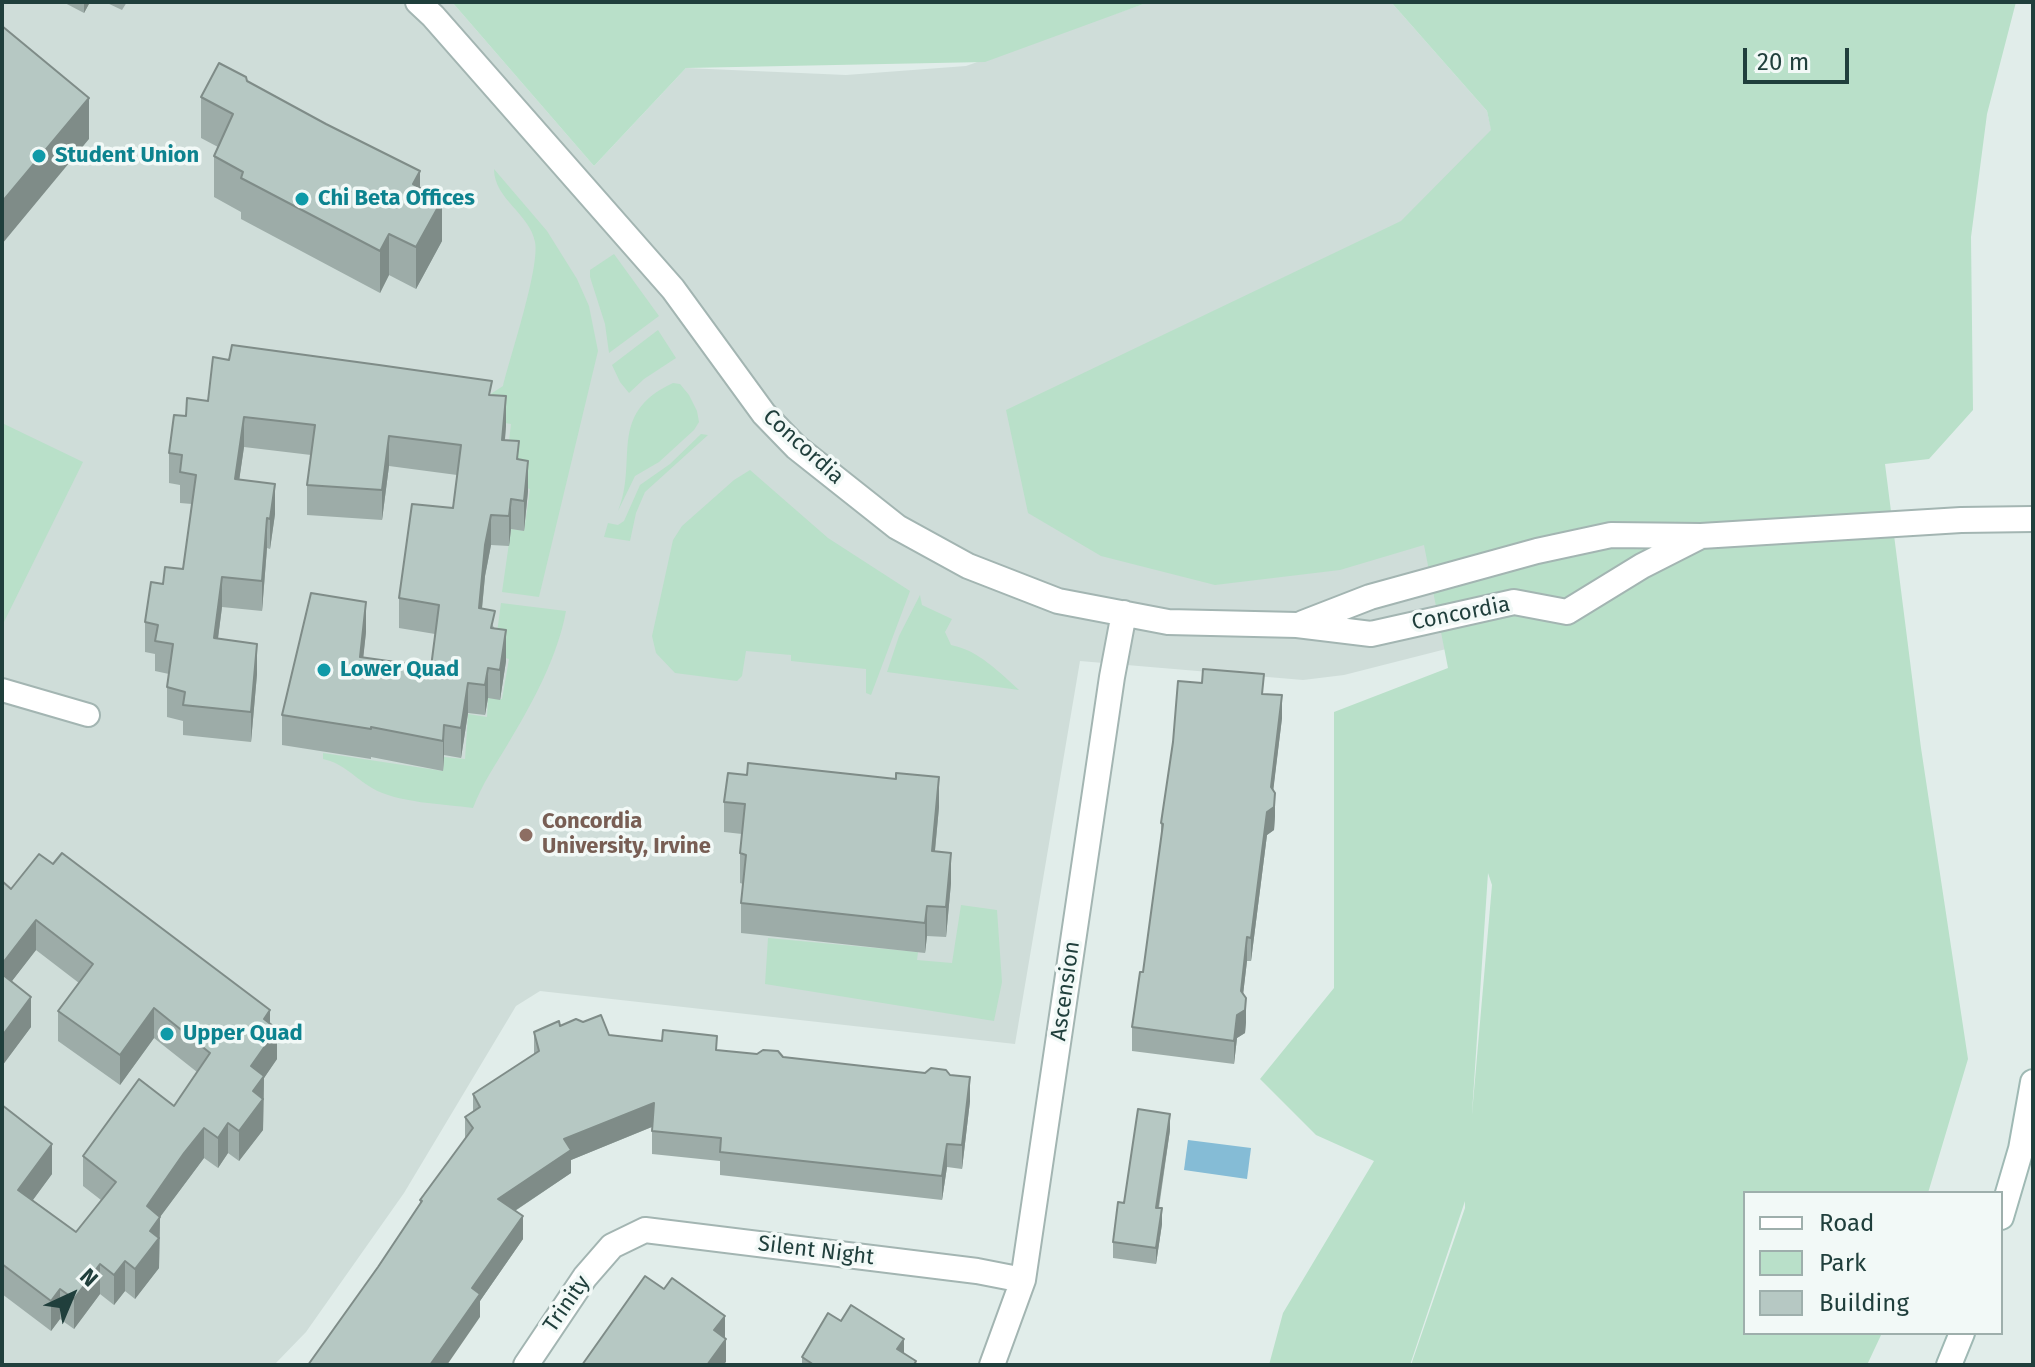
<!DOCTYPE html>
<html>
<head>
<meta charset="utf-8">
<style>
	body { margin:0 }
	#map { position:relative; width:2035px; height:1367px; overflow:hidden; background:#e1edea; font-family:"Fira Sans",sans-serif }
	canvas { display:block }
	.frame { position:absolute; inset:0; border:4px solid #203f3c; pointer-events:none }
	.legend { position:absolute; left:1743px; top:1191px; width:260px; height:144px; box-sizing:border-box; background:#f2f9f7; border:2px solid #9eafac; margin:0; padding:10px 14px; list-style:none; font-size:24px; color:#203f3c }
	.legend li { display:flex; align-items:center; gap:16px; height:40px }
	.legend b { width:40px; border:2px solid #9eafac }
	.north { position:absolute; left:32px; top:1255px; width:80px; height:80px; -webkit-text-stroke:6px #f2f9f7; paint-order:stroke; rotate:44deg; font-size:22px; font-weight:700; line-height:32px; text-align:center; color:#203f3c }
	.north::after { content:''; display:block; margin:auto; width:28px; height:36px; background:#203f3c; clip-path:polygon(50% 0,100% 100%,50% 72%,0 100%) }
	.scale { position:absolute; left:1743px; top:48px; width:106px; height:36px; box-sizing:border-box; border:4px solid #203f3c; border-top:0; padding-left:10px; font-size:24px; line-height:28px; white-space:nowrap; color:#203f3c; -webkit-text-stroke:6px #f2f9f7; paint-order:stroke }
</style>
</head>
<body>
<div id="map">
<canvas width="2035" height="1367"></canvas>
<div class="frame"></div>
<ul class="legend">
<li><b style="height:10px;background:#fff"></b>Road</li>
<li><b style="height:22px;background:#b9e0c9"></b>Park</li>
<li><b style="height:22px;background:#b6c8c3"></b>Building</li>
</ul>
<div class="north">N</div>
<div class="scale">20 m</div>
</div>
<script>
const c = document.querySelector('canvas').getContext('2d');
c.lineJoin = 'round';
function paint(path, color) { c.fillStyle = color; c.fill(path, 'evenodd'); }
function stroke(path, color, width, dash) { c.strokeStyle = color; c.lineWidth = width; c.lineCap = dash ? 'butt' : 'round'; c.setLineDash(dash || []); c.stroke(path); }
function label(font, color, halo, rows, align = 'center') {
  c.font = font + ' "Fira Sans",sans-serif'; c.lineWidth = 7; c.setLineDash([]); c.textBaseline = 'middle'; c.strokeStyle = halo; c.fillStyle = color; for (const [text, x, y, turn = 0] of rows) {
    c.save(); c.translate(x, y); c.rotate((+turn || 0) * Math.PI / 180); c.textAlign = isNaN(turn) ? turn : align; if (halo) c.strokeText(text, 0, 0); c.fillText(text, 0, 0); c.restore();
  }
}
paint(new Path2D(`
	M2,2H452L594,166L686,68L846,75L966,66L1149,2H1391L1487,111L1576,490L1454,647L1344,675L1303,680L1080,661L1015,1044L540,991L516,1006L404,1193L306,1332L274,1365H2Z`), '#cfddd9');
paint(new Path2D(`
	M452,2H1149L985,62L686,68L594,166Z
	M1391,2H2016L1987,114L1971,237L1973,410L1929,459L1885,464L1921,748L1968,1059L1928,1193H1745V1333H1882L1867,1365H1411L1465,1208V1201L1410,1365H1269L1283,1313L1374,1161L1316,1135L1260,1079L1334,988V712L1448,668L1424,545L1340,570L1215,585L1101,556L1028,513L1006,410L1401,221L1491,130L1487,111ZM1488,873L1492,885L1472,1114V1113Z
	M494,169L547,231L577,279L589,306L598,351L539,597L502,592L511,529L524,531L530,489L521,486L506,467L511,424L494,421L483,399L503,386C510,357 540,267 535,242C530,214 494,199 494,169Z
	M614,254L659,316L609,353L605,324L590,277V270Z
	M658,330L676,358L644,379L629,393L620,382L612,365Z
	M673,383L680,384L689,395L697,411L699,422L694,430L659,462L635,476L618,511C639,460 606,414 673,383Z
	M2,423L83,462L2,626Z
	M701,434L708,435L645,492L636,513L630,541L604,537L608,523L618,525L624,521L640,485L670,464Z
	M750,470L828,538L910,591L871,695L866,693V669L791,661V655L746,651L742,676L737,681L675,673L656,653L652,636L673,540L682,526L734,480Z
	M920,595L922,605L952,619L945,632L951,645C978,650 999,672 1019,690L887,672L899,636Z
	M501,603L566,611C558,656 532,704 509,742C496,764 482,784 473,808C444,804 397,803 372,788C355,778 343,763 323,759V753L443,771L444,757L465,759L468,714L487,717L488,698L502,699L509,659L494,655Z
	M961,905L997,910L1002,982L994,1021L765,984L768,938L918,952L917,960L952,963Z`), '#b9e0c9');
paint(new Path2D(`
	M1188,1140L1251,1148L1247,1179L1184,1170Z`), '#85bcd6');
const lane = new Path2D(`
	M2,690L88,715`);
const street = new Path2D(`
	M418,2L433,16L673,289L764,414L796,447L897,527L968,566L1058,601L1168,622L1297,625L1371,634L1514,602L1567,612L1642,566L1701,536
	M1303,623L1370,597L1537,551L1611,535L1701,536L1961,520L2033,519
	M526,1365L585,1277L612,1246L645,1230L977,1271L1023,1280
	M992,1365L1023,1280L1112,677L1124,613`);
const secondary = new Path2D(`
	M2001,1217L2021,1149L2033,1082
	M1949,1365L1962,1333`);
stroke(lane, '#a3b5b2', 26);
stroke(street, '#a3b5b2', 28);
stroke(secondary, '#9fb9b4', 28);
stroke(lane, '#fff', 22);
stroke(street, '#fff', 24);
stroke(secondary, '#fff', 24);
paint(new Path2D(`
	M63,2H90L84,13Z
	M105,2H127L122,10Z
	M247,81L420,188L442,241L416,289L389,275L380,293L241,219V212L214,197V156L218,147L201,138V97Z
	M229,360L492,395L506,426L505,440L519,459L528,491L524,531L511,529L509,546L491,545L485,576L482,609L495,629L506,661L500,700L488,698L485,715L468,713L461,758L444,755L443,771L371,757V759L282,745V715L366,632L363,658L431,667L435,634L399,628V598L453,508L457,475L389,466L382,520L307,515V485L311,455L244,447L239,480L275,514L270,549L267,548L262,611L222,607L218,639L257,674L251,742L183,735V721L167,717V687L169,674L155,671V654L145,652V622L163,584L183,569L192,504L180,503V485L169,483V453L186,416L208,401Z
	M1264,694L1282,718L1273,790L1275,816L1274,830L1267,835L1251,961H1247L1243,994L1246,1022L1245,1033L1237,1038L1234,1064L1132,1051V1027L1143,972L1161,839V823Z
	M724,802L939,807L935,851L951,883L946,937L927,936L925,953L741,933V903L743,884L740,883V853L742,834L724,832Z
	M11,889L270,1024L277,1059L264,1078L263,1130L239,1161L228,1153L218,1168L204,1158L160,1217L159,1268L135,1299L125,1291L114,1305L100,1294L74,1329L60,1319L51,1331L2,1294V1105L52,1174L33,1200L76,1232L101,1200L83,1186V1156L174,1106L197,1072L154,1038L120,1085L58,1041V1011L79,983L36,950L11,982L31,1027L2,1066Z
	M560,1026L609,1035L717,1050L783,1057L970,1101L962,1169L947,1167L942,1200L720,1175V1161L652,1154V1127L571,1160V1173L515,1211L523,1239L480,1301V1317L378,1267L420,1205V1200L465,1139V1117L473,1112V1094L534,1055V1032Z
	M1170,1130L1159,1208L1162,1224L1156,1264L1113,1258V1242L1124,1203Z
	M841,1321L904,1354L916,1365H802V1357Z`), '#9daca8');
paint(new Path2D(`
	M84,2H90L84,13Z
	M89,98V139L2,244V202Z
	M420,171V213L413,184Z
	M442,200V241L416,289V247Z
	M389,234V275L380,293V251Z
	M506,396V426L502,470V440Z
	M244,417V447L235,509V479Z
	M389,436V466L382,520V490Z
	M528,461V491L524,531V501Z
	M275,484V514L270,549V519Z
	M511,499V529L509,546V516Z
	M491,515V545L485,576L479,638V608L485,545Z
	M267,518V548L262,611V581Z
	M222,577V607L214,668V638Z
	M366,602V632L360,688V657Z
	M506,630V661L500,700V670Z
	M257,644V674L251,742V712Z
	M488,668V698L485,715V685Z
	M468,683V713L461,758V728Z
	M1282,695V718L1271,809L1275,793V816L1274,830L1267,835L1251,961V938Z
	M444,725V755L443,771V741Z
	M939,777V807L932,881V851Z
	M951,853V883L946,937V907Z
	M927,906V936L925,953V923Z
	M36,920V950L2,994V964Z
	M1247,937V961L1241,1012L1246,998V1022L1245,1033L1237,1038L1234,1064V1041Z
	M31,997V1027L2,1066V1036Z
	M154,1008V1038L120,1085V1055Z
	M270,1010V1039L277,1029V1059L264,1078L263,1130L239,1161V1131L251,1066L264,1019Z
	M970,1077V1101L962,1169V1145Z
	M654,1103V1126L571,1160V1173L498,1222V1199L564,1139Z
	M1170,1114V1130L1156,1223V1208Z
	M228,1123V1153L218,1168V1138Z
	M204,1128V1158L160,1217L159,1268L135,1299V1269L147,1206L184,1153Z
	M52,1144V1174L18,1220V1190Z
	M947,1144V1167L942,1200V1176Z
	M1162,1208V1224L1156,1264V1248Z
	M523,1216V1239L480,1301V1317L447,1365H430L472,1288Z
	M125,1261V1291L114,1305V1275Z
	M100,1264V1294L74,1329V1299Z
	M60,1289V1319L51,1331V1301Z
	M725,1316V1339L714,1330Z
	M726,1339V1362L723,1365H707Z
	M904,1339V1362L897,1349Z`), '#7f8c88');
const building = new Path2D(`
	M2,26L89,98L2,202Z
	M219,63L246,77L247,81L326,124L420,171L413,184L442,200L416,247L389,234L380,251L241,178L243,172L214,156L233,114L201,97Z
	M232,345L379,365L492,381L489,395L506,396L502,440L519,441L517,459L528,461L524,501L511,499L509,516L491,515L485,545L479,608L495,611L491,628L506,630L500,670L488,668L485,685L468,683L461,728L444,725L443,741L371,727V729L282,715L311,593L366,602L360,657L431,667L439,605L399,598L412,504L453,508L461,445L389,436L382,490L307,485L315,425L244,417L235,479L275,484L270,519L267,518L262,581L222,577L214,638L257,644L251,712L183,705L185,692L167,687L173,644L155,641L158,625L145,622L151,582L163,584L165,567L183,569L196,475L180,472L182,455L169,453L174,415L186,416L187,398L208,401L213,357L229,360Z
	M1203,669L1264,674L1262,694L1282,695L1271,787L1275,793L1274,807L1267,812L1251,938L1247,937L1241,991L1246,998L1245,1010L1237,1015L1234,1041L1132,1027L1140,972H1143L1163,824L1161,823L1173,742L1178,681L1202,683Z
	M748,763L896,779V773L939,777L932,851L951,853L946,907L927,906L925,923L741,903L746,855L740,853L745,804L724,802L728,773L747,775Z
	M62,853L270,1010L264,1019L277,1029L251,1066L264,1076L253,1091L263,1099L239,1131L228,1123L218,1138L204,1128L184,1153L147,1206L160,1217L150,1231L159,1238L135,1269L125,1261L114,1275L100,1264L74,1299L60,1289L51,1301L2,1264V1105L52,1144L18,1190L76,1232L116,1182L83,1156L139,1079L174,1106L210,1053L154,1008L120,1055L58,1011L93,964L36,920L2,964V881L11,889L39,854L53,864Z
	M2,974L31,997L2,1036Z
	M601,1015L609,1035L662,1041L663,1030L717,1036L716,1050L757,1054L763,1050L778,1051L783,1057L925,1073L931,1068L946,1070L950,1075L970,1077L962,1145L947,1144L942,1176L720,1152L721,1138L652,1131L654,1103L564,1139L571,1150L498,1199L523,1216L472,1288L480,1294L430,1365H308L378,1267L422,1201L420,1200L473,1128L465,1117L480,1107L473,1094L539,1051L534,1032L559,1021L560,1026L576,1019L583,1022Z
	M1138,1109L1170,1114L1156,1208H1162L1156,1248L1113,1242L1118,1202L1124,1203Z
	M645,1276L664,1289L672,1278L725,1316L714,1330L726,1339L707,1365H582Z
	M851,1305L904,1339L897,1349L916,1361L914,1365H814L802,1357L828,1313L841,1321Z`);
paint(building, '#b6c8c3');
stroke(building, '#7f8c88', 2);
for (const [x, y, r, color] of [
	[39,156,8,"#0f9aa8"],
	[302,199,8,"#0f9aa8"],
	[324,670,8,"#0f9aa8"],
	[526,835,8,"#8d6e63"],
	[167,1034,8,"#0f9aa8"]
]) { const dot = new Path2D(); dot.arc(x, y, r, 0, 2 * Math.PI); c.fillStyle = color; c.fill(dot); stroke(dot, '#f2f9f7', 3); }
label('bold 22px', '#0d838f', '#f2f9f7', [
	["Student Union",55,156],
	["Chi Beta Offices",318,199],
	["Lower Quad",340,670],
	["Upper Quad",183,1034]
], 'left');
label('22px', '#203f3c', '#f2f9f7', [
	["Concordia",803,447,42],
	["Concordia",1461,614,-11],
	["Ascension",1066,991,-82],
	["Silent Night",816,1251,7],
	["Trinity",567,1304,-55]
]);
label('bold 22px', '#785e54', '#f2f9f7', [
	["Concordia",542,822],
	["University, Irvine",542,847]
], 'left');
</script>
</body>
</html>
